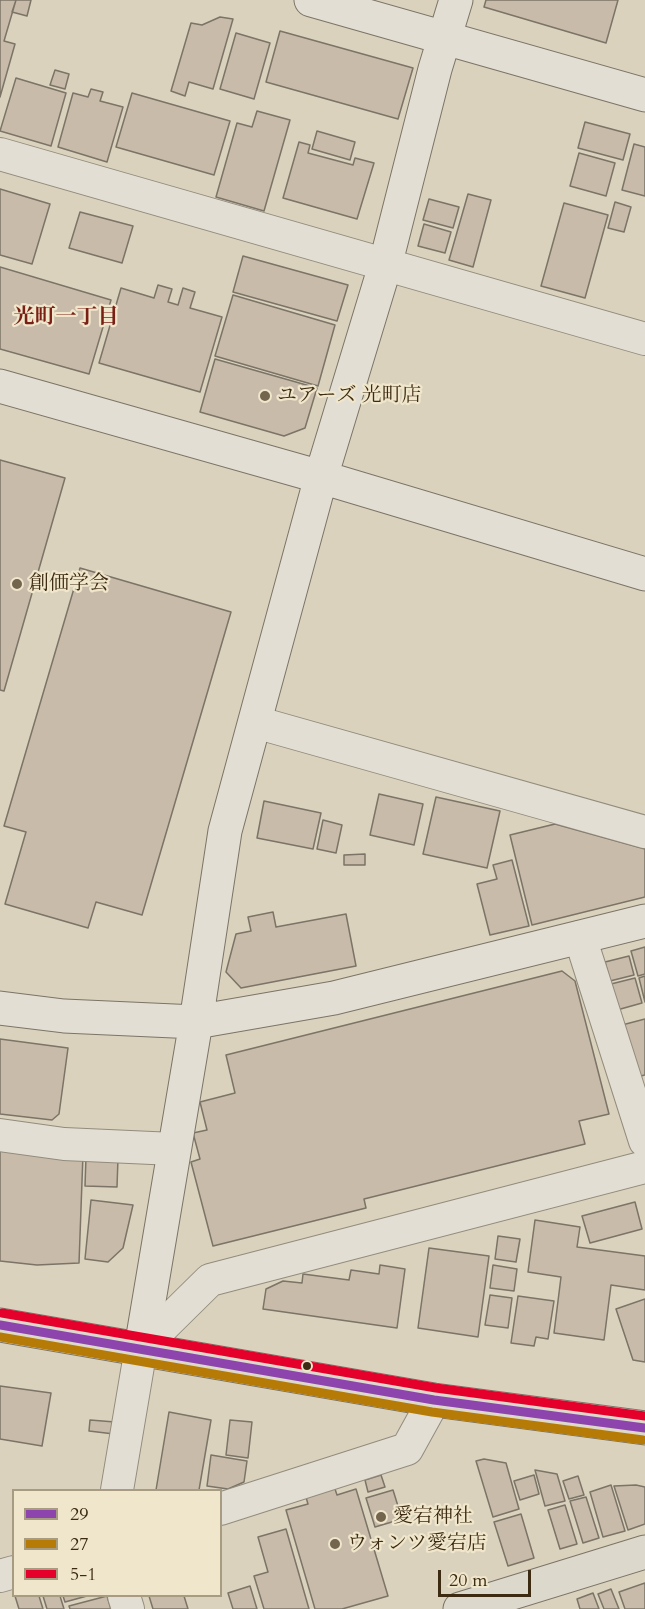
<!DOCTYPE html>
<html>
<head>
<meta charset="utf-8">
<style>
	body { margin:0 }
	#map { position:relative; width:645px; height:1609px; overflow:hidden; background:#dad2bd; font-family:Cardo,serif }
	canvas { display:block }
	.legend { position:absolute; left:12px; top:1489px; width:210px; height:108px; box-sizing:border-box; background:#efe6cc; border:2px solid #a79b82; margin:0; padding:8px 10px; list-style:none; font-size:18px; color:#3c2a12 }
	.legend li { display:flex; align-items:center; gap:12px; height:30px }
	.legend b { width:30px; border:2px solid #a79b82 }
	.scale { position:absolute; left:438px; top:1570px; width:93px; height:27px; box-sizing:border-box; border:3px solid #3c2a12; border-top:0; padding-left:8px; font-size:18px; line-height:21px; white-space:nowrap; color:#3c2a12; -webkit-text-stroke:4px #efe6cc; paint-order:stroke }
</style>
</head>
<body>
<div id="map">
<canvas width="645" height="1609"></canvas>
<ul class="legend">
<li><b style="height:8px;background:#8e44ad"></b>29</li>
<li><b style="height:8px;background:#b67b06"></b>27</li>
<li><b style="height:8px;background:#e4002b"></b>5-1</li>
</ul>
<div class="scale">20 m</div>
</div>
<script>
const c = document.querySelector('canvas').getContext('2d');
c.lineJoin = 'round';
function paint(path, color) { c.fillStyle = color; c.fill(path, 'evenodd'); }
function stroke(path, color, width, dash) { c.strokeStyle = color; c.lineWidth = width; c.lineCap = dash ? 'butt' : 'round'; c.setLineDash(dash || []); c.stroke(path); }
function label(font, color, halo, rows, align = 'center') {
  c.font = font + ' Cardo,"Noto Serif JP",serif'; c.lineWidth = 4.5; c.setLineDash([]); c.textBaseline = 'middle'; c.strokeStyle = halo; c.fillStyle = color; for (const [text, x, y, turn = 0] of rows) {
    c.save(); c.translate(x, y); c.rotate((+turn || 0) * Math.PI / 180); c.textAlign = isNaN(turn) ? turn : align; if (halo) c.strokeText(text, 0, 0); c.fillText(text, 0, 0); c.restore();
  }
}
const building = new Path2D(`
	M0,0H16L4,41L15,44L0,97Z
	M16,0H31L27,16L12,12Z
	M486,0H618L606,43L484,7Z
	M220,17L233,19L213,89L189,82L185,96L171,91L191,23L202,25Z
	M280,31L413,68L398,119L266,82Z
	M236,33L270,43L254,99L220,89Z
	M55,70L69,74L65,89L50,85Z
	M16,78L66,93L51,146L0,131Z
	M91,89L103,92L100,101L123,107L107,162L58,147L73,93L88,97Z
	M132,93L230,121L214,175L116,147Z
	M257,111L290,120L264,211L216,197L237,123L252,127Z
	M585,122L630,134L623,160L578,148Z
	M317,131L355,142L350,160L312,149Z
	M299,142L310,145L308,153L353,165L355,158L374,163L357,219L283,198Z
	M634,144L645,147V196L622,190Z
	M579,153L615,163L606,196L570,186Z
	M0,189L50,204L32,264L0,255Z
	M468,194L491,200L473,267L449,260Z
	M429,199L459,207L453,228L423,220Z
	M615,202L631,207L624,232L608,228Z
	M564,203L608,215L585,298L541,286Z
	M80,212L133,226L122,263L69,248Z
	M424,224L451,232L445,253L418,246Z
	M243,256L348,285L337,321L233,292Z
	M0,267L111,300L89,374L0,349Z
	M158,285L172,289L168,302L178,305L183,288L195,292L190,308L222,317L200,392L99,363L121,288L154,298Z
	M233,295L335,325L318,386L215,356Z
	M215,359L317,388L305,428L284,436L200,412Z
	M0,460L65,478L4,691L0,690Z
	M80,568L231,612L142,915L96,902L88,928L5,904L26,832L4,826Z
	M379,794L423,804L414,845L370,835Z
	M436,797L500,811L487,868L423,854Z
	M264,801L321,813L313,849L257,838Z
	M323,820L342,825L336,853L317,849Z
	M555,824L645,849V897L532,925L510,835Z
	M365,854V865H344V855Z
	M512,860L529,926L490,935L477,884L497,879L493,865Z
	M273,912L276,927L346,914L356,966L241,988L226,972L236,934L251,931L248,917Z
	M645,947V974L638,976L631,951Z
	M629,956L634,975L610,981L605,962Z
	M562,971L575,981L609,1114L579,1121L585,1144L364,1199L366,1208L213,1246L191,1162L200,1159L193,1133L207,1130L200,1102L235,1093L226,1055Z
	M645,976V1002L639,978Z
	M635,978L642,1003L617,1010L611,984Z
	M645,1019V1075L636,1077L622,1025Z
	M0,1039L68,1048L59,1114L52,1120L0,1114Z
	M0,1151L83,1154L79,1263L37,1265L0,1261Z
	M86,1157L118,1158L117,1187L85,1186Z
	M91,1200L133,1205L123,1248L108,1262L85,1259Z
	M635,1202L642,1229L590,1243L582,1216Z
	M535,1220L580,1227L577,1247L645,1256V1290L611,1285L604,1340L554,1333L561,1277L528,1272Z
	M498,1236L520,1239L516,1262L495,1259Z
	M429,1248L489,1256L478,1337L418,1328Z
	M380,1265L405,1269L397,1328L263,1309L266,1289L283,1281L302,1283L303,1274L349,1280L351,1270L379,1274Z
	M493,1265L517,1269L514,1291L490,1288Z
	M490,1295L512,1298L508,1328L485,1325Z
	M518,1296L554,1301L548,1339L536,1337L534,1346L511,1343Z
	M645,1299V1362L633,1360L616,1309Z
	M0,1386L51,1393L42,1446L0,1439Z
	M169,1412L211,1420L199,1490H156Z
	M90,1420L115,1422L114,1434L89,1431Z
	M230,1420L252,1422L248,1458L226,1455Z
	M211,1455L247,1461L244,1482L228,1489L207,1486Z
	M484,1459L506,1463L519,1509L493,1517L476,1461Z
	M535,1470L557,1474L565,1501L545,1506Z
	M381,1475L385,1487L368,1492L365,1480Z
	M534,1475L539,1494L520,1500L514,1481Z
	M578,1476L584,1495L569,1499L563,1481Z
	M611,1485L625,1531L603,1537L590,1492Z
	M636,1485L645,1487V1524L628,1530L614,1486Z
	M334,1486L337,1495L356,1489L388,1596L342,1609H315L286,1510L308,1504L305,1494Z
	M393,1490L402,1519L375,1527L366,1498Z
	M586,1497L599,1538L583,1543L570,1501Z
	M565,1505L577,1544L560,1549L548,1510Z
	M521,1514L534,1558L508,1566L494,1522Z
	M286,1529L309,1609H264L254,1576L268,1572L258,1537Z
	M645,1583V1609H625L619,1592Z
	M250,1586L257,1609H233L228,1593Z
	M611,1589L619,1609H604L598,1594Z
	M593,1593L599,1609H580L577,1599Z
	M15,1596H39L43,1609H19Z
	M43,1596H60L64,1609H47Z
	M63,1596H87L65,1602Z
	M107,1596L111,1609H70L69,1606Z
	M149,1596H184L188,1609H153Z`);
paint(building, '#c9bba9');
stroke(building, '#7b7467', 1.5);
const street = new Path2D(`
	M0,154L645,339
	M255,722L645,832
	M580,937L645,1141
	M0,1135L64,1144L174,1149
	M117,1490L141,1348L210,1280L645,1167
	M220,1509L407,1449L434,1400
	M0,1576L14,1572
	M124,1596L128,1609`);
const secondary = new Path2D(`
	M311,0L645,95
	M0,386L321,477L645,574
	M0,1008L64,1016L196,1022L334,998L645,921
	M141,1348L196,1022L225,831L321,477L385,266L435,69L456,0`);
const primary = new Path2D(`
	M0,1325L434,1400L645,1428
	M460,1609L645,1552`);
stroke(street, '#928c7d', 34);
stroke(secondary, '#7b7467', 35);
stroke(primary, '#7b7467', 35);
stroke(street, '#e2ded3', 32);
stroke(secondary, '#e2ded3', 33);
stroke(primary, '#ddd8cc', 33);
stroke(new Path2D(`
	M0,1325L434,1400L645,1428`), '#8e44ad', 9);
stroke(new Path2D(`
	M0,1337L432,1412L643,1440`), '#b67b06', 9);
stroke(new Path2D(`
	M2,1313L436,1388L645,1416`), '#e4002b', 9);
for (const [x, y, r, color] of [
	[265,396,6,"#73654e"],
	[17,584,6,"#73654e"],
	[307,1366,5,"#3c2a12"],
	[381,1517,6,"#73654e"],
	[335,1544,6,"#73654e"]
]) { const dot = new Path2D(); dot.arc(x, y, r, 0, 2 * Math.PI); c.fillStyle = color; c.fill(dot); stroke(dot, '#efe6cc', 2); }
label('20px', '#3c2a12', '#efe6cc', [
	["ユアーズ 光町店",277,396],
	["創価学会",29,584],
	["愛宕神社",393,1517],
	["ウォンツ愛宕店",347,1544]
], 'left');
label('bold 21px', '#7a1f14', '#efe6cc', [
	["光町一丁目",66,318]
]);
</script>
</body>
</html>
